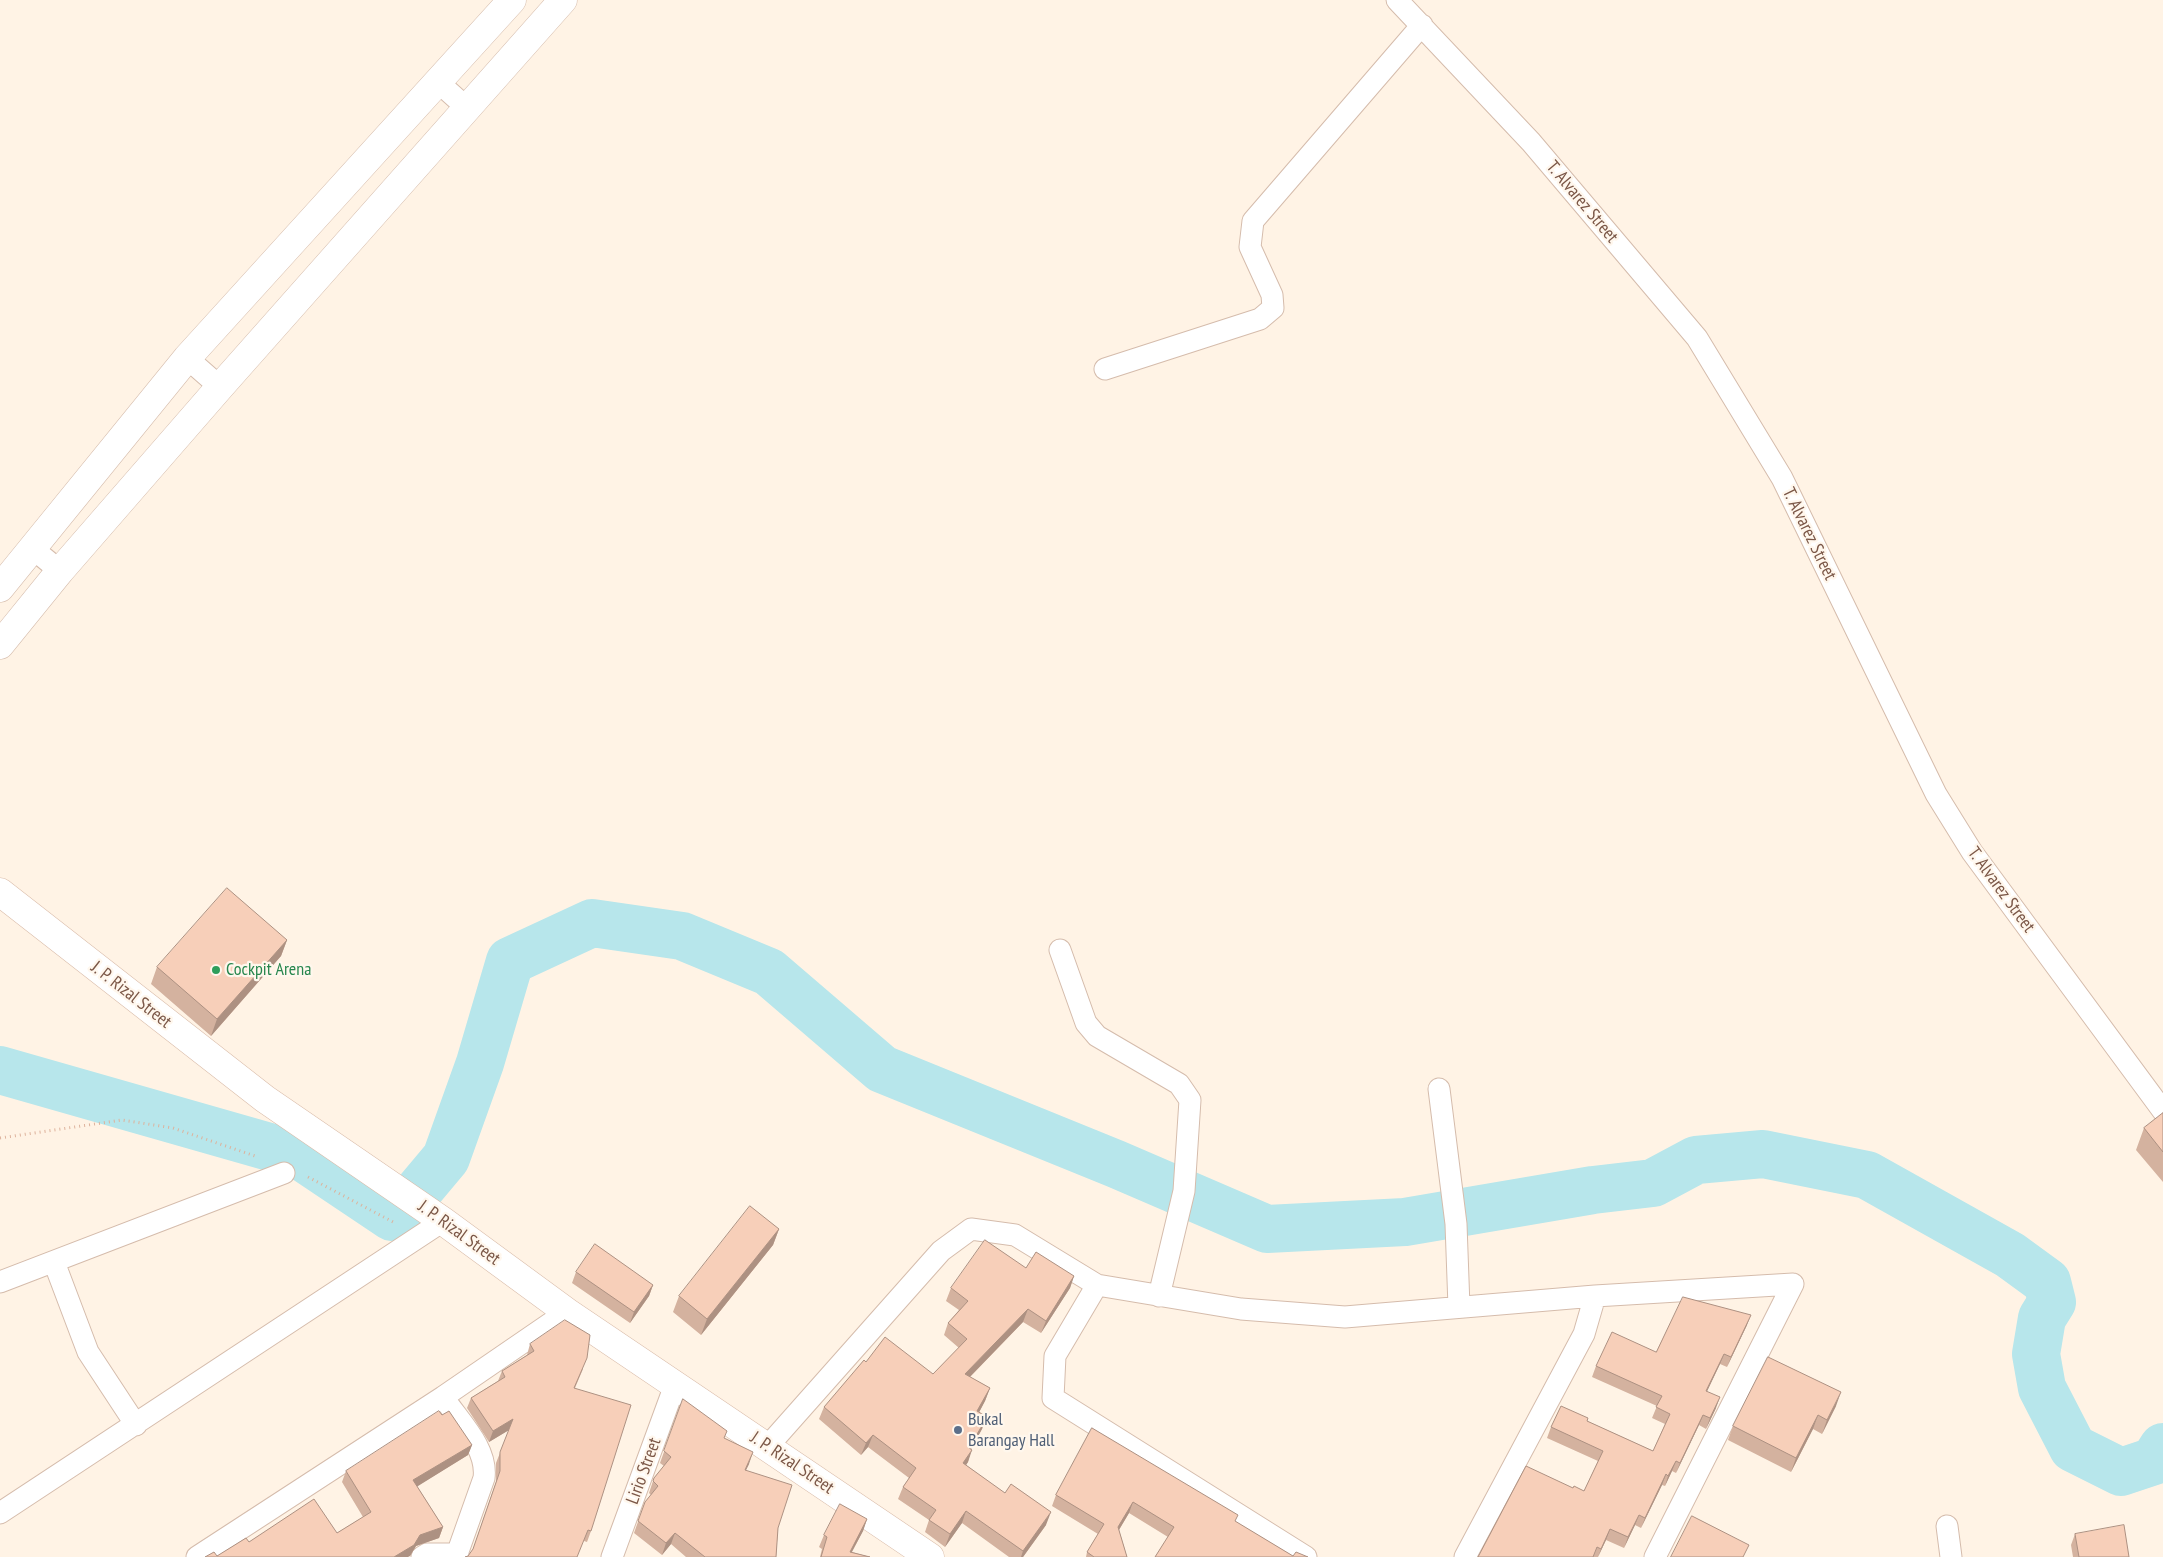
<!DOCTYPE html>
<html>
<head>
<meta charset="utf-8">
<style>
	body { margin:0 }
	canvas { display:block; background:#fff3e5 }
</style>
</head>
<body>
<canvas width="2163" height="1557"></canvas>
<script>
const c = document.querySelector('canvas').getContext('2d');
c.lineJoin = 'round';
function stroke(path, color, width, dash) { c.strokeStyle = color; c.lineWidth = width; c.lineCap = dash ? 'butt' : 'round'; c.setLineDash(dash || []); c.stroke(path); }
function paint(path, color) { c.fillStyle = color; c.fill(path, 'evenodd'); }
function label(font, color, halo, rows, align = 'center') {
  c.font = font + ' "PT Sans Narrow",sans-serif'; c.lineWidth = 4.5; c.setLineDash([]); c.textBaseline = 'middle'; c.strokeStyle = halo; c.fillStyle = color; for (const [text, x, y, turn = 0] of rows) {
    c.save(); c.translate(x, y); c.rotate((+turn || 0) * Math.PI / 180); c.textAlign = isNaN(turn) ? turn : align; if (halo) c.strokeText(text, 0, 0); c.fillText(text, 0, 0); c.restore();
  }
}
stroke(new Path2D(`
	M0,1070L301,1156L392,1217L398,1214
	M420,1189L446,1158L480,1063L510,961L592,923L682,936L769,972L882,1069L1116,1164L1267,1229L1405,1222L1593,1190L1653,1183L1696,1160L1763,1154L1867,1175L2010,1255L2047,1282L2052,1302L2042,1318L2036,1354L2042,1388L2073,1448L2121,1472L2154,1461L2163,1447`), '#b7e6eb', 48);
const minor = new Path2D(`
	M1397,0L1531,142L1697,338L1782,478L1936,794L1972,852L2163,1111
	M438,82L467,108
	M187,358L220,387
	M1105,369L1260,319L1273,308L1272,295L1250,247L1253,221L1422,25
	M32,548L60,571
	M1060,950L1086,1023L1097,1036L1179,1084L1190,1100L1184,1191L1159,1296
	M1439,1089L1456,1224L1459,1307
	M54,1262L88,1352L136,1425
	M0,1282L284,1173
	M1097,1285L1055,1356L1053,1398L1306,1557
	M443,1397C459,1421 488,1448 484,1478L456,1557
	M768,1446L941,1251L971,1229L1015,1235L1097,1285L1241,1309L1345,1317L1595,1296L1793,1284
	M0,1513L443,1221
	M1947,1526L1951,1557
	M197,1557L443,1397L567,1312
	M422,1557L427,1554H458
	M612,1557L675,1385
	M1465,1557L1584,1334L1595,1296
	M1655,1557L1793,1284`);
const tertiary = new Path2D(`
	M0,588L187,358L512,0
	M0,645L60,571L220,387L563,0`);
const secondary = new Path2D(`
	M0,892L265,1099L443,1221L567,1312L930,1557`);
stroke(minor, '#d5bcac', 23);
stroke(tertiary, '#d5bcac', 29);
stroke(secondary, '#dabdab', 29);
stroke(new Path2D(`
	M0,1138L122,1120L173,1128L258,1157
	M308,1177L395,1223`), '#ddb29c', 3, [1, 4]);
stroke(minor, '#fff', 21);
stroke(tertiary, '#fff', 28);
stroke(secondary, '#fff', 28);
paint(new Path2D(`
	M287,940L281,956L211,1036L151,984L157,967Z
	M2163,1113V1182L2136,1150L2144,1128Z
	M779,1229L773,1245L701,1335L673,1312L679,1296Z
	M1026,1268L1074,1276L1070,1288L1041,1333L1023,1322L970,1377L990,1388L985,1401L979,1412L987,1417L982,1429L971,1449L968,1462L966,1465L1046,1525L1023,1557H1009L962,1523L945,1547L925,1532L929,1520L898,1499L903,1487L909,1478L868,1447L861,1455L819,1419L824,1407L866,1362L933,1374L959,1348L944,1335L948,1323L959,1310L946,1301L951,1288Z
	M576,1272L653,1285L649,1296L630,1323L572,1283Z
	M1747,1325L1727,1367L1720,1364L1707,1391L1716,1408L1706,1429L1699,1425L1676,1473L1672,1471L1665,1486L1662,1485L1641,1528L1635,1525L1624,1548L1606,1540L1598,1557H1478L1573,1488L1584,1491L1598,1461L1547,1438L1551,1427L1587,1421L1653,1451L1665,1424L1652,1418L1657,1406L1592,1377L1596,1366L1656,1352Z
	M530,1344L583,1369L575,1388L591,1531L587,1542L584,1541L468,1556L473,1549L496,1482V1463L509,1430L489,1442L467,1408L471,1398L498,1381L502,1371L527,1355Z
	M683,1399L724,1438L749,1464L746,1470L778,1528L776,1557H686L671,1544L662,1555L634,1533L645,1502L651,1495L649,1493L654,1478L664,1466L660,1463Z
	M1836,1406L1822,1434L1813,1429L1791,1472L1728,1440L1733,1426Z
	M442,1415L472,1445L468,1455L417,1486L443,1527L439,1538L416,1546L410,1556H217L249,1542L337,1533L363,1517L342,1482L346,1471Z
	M1092,1428L1236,1522L1293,1556L1308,1557H1155L1168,1537L1129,1513L1119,1530L1127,1557H1086L1087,1552L1098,1534L1052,1506L1056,1495Z
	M867,1519L863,1531L852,1552L870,1557H820L822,1549L819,1547L824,1535Z
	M2075,1534L2129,1557H2073L2071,1545Z`), '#d4b29f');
paint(new Path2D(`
	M287,940L281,956L211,1036L217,1019Z
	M779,1229L773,1245L701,1335L707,1319Z
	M1074,1276L1070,1288L1041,1333L1046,1321Z
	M653,1285L649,1296L630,1323L634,1312Z
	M1028,1309L1023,1322L960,1387L965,1374Z
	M1751,1315L1747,1325L1727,1367L1731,1357Z
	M1724,1354L1720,1364L1702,1402L1706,1391Z
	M990,1388L985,1401L973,1424L977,1411Z
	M1841,1392L1836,1406L1822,1434L1827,1420Z
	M1720,1397L1716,1408L1706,1429L1710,1418Z
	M1703,1415L1699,1425L1676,1473L1680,1463Z
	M1818,1415L1813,1429L1791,1472L1796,1458Z
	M987,1417L982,1429L965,1460L969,1448Z
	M513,1419L509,1430L489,1442L493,1431Z
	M873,1435L868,1447L861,1455L866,1443Z
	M472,1445L468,1455L410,1491L413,1480Z
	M972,1450L968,1462L959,1476L963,1463Z
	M753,1452L749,1464L740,1482L745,1470Z
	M1676,1461L1672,1471L1665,1486L1668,1476Z
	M1666,1474L1662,1485L1641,1528L1645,1518Z
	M1133,1502L1129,1513L1114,1538L1118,1527Z
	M966,1511L962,1523L945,1547L950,1534Z
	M1051,1512L1046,1525L1023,1557H1021L1023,1551Z
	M1639,1515L1635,1525L1624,1548L1628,1537Z
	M867,1519L863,1531L849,1557L850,1552Z
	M443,1527L439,1538L416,1546L410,1556L408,1557H394L420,1535Z
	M1610,1529L1606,1540L1598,1557L1601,1549Z
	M675,1533L671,1544L662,1555L666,1543Z`), '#ad9182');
const building = new Path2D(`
	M227,888L287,940L217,1019L157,967Z
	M2163,1113V1152L2144,1128Z
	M750,1206L779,1229L707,1319L679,1296Z
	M985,1240L1026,1268L1036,1252L1074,1276L1046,1321L1028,1309L965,1374L990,1388L977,1411L987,1417L969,1448L972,1450L963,1463L1005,1493L1011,1484L1051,1512L1023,1551L966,1511L950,1534L929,1520L936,1510L903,1487L916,1468L873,1435L866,1443L824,1407L864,1360L866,1362L885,1337L933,1374L967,1339L948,1323L968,1301L951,1288Z
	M595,1244L653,1285L634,1312L576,1272Z
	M1683,1297L1751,1315L1731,1357L1724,1354L1706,1391L1720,1397L1710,1418L1703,1415L1680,1463L1676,1461L1668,1476L1666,1474L1645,1518L1639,1515L1628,1537L1610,1529L1601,1549L1597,1547L1593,1557H1478L1526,1466L1573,1488L1574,1486L1584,1491L1603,1451L1551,1427L1561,1406L1588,1418L1587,1421L1653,1451L1670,1414L1656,1407L1662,1396L1596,1366L1612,1332L1656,1352Z
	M565,1320L590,1335L587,1358L574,1388L631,1405L591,1531L588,1530L577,1557H465L468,1556L473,1549L500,1471V1452L513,1419L493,1431L471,1398L505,1377L502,1371L534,1351L530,1344Z
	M1768,1357L1841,1392L1827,1420L1818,1415L1796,1458L1733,1426Z
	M683,1399L727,1431L724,1438L753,1452L745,1470L792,1485L778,1528L776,1557H705L675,1533L666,1543L638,1521L645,1502L658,1486L653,1481L654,1478L671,1457L664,1451Z
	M439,1411L442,1415L449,1411L472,1445L413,1480L443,1527L420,1535L414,1545L394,1557H205L214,1552L217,1556L246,1538L249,1542L314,1499L337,1533L371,1512L346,1471Z
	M1092,1428L1238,1515L1235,1521L1293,1556L1296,1552L1308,1557H1155L1174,1527L1133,1502L1118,1527L1127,1557H1094L1087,1552L1104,1524L1056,1495Z
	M840,1504L867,1519L850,1552L870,1557H821L827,1537L824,1535Z
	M1692,1516L1749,1545L1743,1557H1671Z
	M2124,1525L2129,1557H2079L2075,1534Z`);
paint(building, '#f7cfb9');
stroke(building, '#ad9182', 1);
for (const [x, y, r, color] of [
	[216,970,5,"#2e9e5b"],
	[958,1430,5,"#5c6f8a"]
]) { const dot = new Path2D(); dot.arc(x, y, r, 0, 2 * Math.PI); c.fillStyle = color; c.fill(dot); stroke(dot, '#fff7ed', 2); }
label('18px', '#7b5747', '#fff7ed', [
	["T. Alvarez Street",1582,202,50],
	["T. Alvarez Street",1809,534,64],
	["T. Alvarez Street",2001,890,54],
	["J. P. Rizal Street",131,995,38],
	["J. P. Rizal Street",459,1233,36],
	["J. P. Rizal Street",792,1463,34],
	["Lirio Street",644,1471,-70]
]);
label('18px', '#27864d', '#fff7ed', [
	["Cockpit Arena",226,970]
], 'left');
label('18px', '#4e5e75', '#fff7ed', [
	["Bukal",968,1420],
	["Barangay Hall",968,1441]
], 'left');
</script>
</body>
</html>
